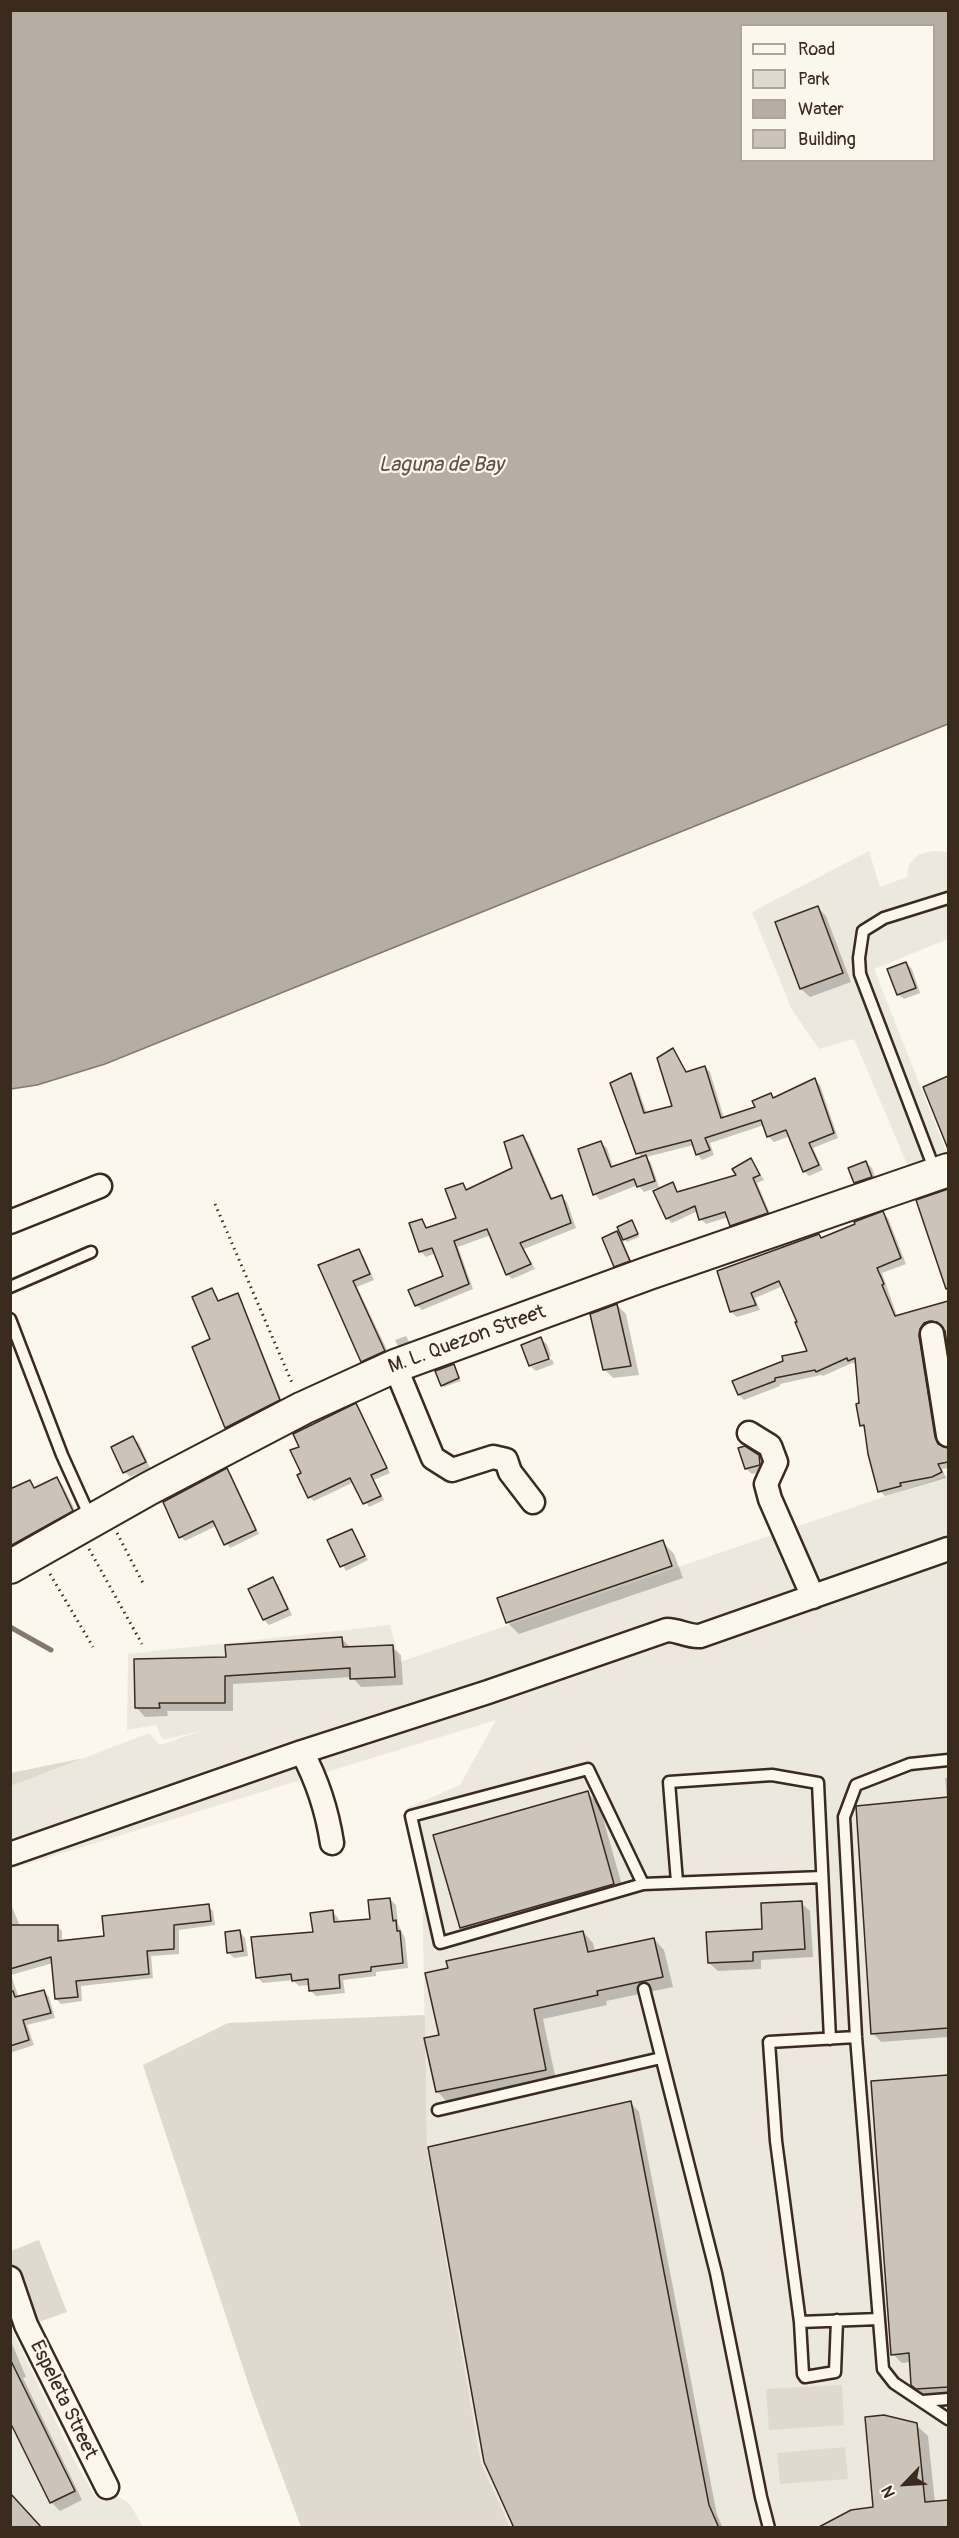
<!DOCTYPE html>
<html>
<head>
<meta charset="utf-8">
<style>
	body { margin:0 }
	#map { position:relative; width:959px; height:2538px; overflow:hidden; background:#fbf7ec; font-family:Pangolin,sans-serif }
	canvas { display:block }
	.frame { position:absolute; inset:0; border:12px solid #3b2a1e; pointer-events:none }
	.legend { position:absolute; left:740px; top:24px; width:195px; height:138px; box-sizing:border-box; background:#fbf7ec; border:2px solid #aea59a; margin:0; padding:8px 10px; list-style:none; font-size:18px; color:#3b2a1e }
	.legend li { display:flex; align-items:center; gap:12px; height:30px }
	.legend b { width:30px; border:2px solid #aea59a }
	.north { position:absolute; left:875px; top:2454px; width:60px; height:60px; -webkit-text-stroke:4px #fbf7ec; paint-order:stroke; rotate:245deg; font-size:16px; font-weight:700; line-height:24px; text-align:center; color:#3b2a1e }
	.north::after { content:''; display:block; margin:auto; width:21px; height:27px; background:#3b2a1e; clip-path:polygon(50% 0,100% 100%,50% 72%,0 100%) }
</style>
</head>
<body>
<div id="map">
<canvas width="959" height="2538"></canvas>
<div class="frame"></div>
<ul class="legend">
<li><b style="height:8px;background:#fbf7ec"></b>Road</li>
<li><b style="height:16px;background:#dfd9ce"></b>Park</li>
<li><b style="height:16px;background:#b6aea2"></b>Water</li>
<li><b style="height:16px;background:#ccc4b9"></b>Building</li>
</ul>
<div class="north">N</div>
</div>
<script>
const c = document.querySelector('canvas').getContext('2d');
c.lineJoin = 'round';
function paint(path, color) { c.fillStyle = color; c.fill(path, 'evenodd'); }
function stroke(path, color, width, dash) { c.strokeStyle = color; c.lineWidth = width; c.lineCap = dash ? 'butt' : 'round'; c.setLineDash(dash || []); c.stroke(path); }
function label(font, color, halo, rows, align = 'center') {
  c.font = font + ' Pangolin,sans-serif'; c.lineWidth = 4.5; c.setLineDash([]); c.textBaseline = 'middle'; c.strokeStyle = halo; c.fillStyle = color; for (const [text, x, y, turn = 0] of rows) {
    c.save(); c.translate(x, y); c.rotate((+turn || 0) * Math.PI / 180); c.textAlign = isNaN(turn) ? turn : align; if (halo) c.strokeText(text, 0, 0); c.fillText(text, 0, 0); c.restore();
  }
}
paint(new Path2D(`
	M869,851L880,887L907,877L909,864L918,855L932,851L948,852V939L874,969L948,1156L912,1176L854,1039L819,1049L792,1010L752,912Z
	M948,1475V2527H510L481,2463L427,2149L422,1877L407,1808L460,1785L496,1720L11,1869V1786L149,1733L160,1745L204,1730L163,1740L156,1725L127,1730L128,1654L390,1625L400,1662Z
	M10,2326L75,2462L96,2498L107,2490L130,2504L143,2527H11Z`), '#ede8dd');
paint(new Path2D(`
	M84,1758L11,1786V1773Z
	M425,2015L427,2149L481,2463L510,2527H301L252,2395L143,2065L228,2023Z
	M39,2240L67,2312L33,2324L11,2264V2251Z
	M842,2385L844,2425L769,2430L766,2389Z
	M845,2447L848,2479L780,2484L777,2453Z`), '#dfd9ce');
const water = new Path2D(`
	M11,10L948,11V724L105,1064L37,1085L11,1089ZM742,26H934V160H742Z`);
paint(water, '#b6aea2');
stroke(water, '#85796d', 1.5);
paint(new Path2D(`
	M817,907L826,916L851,982L810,997L801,989L777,923Z
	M906,963L912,969L920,993L904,999L898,994Z
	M673,1050L687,1073L705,1067L710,1072L724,1118L757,1108L771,1094L775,1099L815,1080L820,1085L838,1138L813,1148L823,1170L809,1176L804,1171L790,1136L774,1142L769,1137L764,1125L710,1143L714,1155L702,1160L697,1154L694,1145L646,1157L651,1163L659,1187L644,1192L638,1185L600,1200L595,1194L580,1150L601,1143L607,1148L613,1167L643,1158L637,1153L630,1075L635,1080L647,1114L674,1107Z
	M947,1079L948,1080V1139L943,1133Z
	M522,1137L528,1142L553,1200L562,1197L567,1202L576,1228L524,1249L535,1269L512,1279L507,1274L491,1235L458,1247L473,1289L422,1310L416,1305L445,1277L436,1253L426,1257L420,1251L422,1220L428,1229L458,1219L463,1185L468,1191L514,1169Z
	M751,1160L764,1180L757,1183L772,1218L737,1230L729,1217L706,1224L701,1219L698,1211L672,1223L667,1218L672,1184L679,1193L738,1176Z
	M866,1162L872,1168L877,1183L861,1188L855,1183Z
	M948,1189V1293L918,1201Z
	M883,1213L888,1218L906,1264L882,1273L897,1316L948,1303V1342L947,1331L943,1326L937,1325L923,1342L940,1444L948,1450V1468L942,1469L946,1478L885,1496L880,1491L866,1430L861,1425L857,1364L852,1363L823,1376L821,1375L780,1384V1386L744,1400L739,1395L809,1352L783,1286L755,1298L760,1310L737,1317L731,1312L719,1272L822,1239Z
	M632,1222L639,1237L627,1242L624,1239Z
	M617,1233L622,1239L634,1267L621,1271L615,1266Z
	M358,1251L364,1257L374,1280L357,1287L390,1356L368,1366L363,1361L320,1265Z
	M212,1290L219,1302L237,1295L241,1299L283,1404L230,1431L226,1428L194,1347L212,1340Z
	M617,1305L626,1314L639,1375L613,1378L604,1369Z
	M406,1336L410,1344L399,1348L395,1340Z
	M541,1339L547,1344L551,1356L531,1364V1366L530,1365Z
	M552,1359L554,1364L536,1371L531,1367Z
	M453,1365L461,1381L444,1387L442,1385Z
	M356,1405L360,1410L390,1473L374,1480L384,1500L369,1507L354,1482L314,1501L309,1497L303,1474L301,1447Z
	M133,1437L139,1443L150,1468L130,1477L125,1472Z
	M758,1456L764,1462L765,1470L752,1474L746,1469Z
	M227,1470L231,1474L259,1534L230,1548L216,1526L185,1541L181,1537Z
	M57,1479L62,1484L78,1516L10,1554V1491L30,1482L36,1489Z
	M351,1531L368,1560L346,1571L329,1541Z
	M663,1542L674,1554L683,1578L519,1634L507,1622Z
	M272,1579L278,1585L292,1615L269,1625L264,1620Z
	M342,1639L350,1647H392L401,1655L403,1685L361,1687L352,1677L233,1684V1711H167L168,1716L145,1717L137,1708L228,1658Z
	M945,1778H948V2037L881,2042L873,2033L947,1799Z
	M587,1792L599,1804L625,1896L473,1939L461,1927Z
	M390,1899L396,1905L398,1924L405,1938L408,1968L376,1972V1976L343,1980L345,1993L316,1996L311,1991L310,1985L299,1986L293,1980L263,1983L257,1977L315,1933L333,1912L338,1918L339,1923L371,1920Z
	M10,1902L20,1926H57L62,1931V1942L106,1937L208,1906L213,1911L215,1925L179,1930V1954L151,1956L153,1978L81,1986L82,2001L61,2004L56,1999L53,1963L11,1975L19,1998L44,1992L49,1997L55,2018L27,2025L34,2045L10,2053Z
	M801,1903L810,1911L813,1957L761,1960V1969L718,1971L709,1963L764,1931Z
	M240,1932L245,1938L248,1956L234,1958L228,1952Z
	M583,1932L593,1943L595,1952L654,1939L664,1950L673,1987L606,2001L607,2005L543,2019L556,2080L447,2102L437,2091L441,2036Z
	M948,2077V2395L926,2397L912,2385L911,2362L902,2363L893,2354L873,2082Z
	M631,2103L639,2112L717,2515L723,2528H517Z
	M10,2339L26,2377L23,2378L82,2500L60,2511L51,2502L10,2418Z
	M916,2425L928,2436L935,2503L948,2501V2528H820L875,2509Z`), '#0003');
stroke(new Path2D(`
	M10,1627L51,1650`), '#85796d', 5);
const building = new Path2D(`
	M818,906L843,973L800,989L775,922Z
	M906,962L916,988L897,995L887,969Z
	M673,1048L686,1072L705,1066L721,1118L755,1107L752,1101L771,1093L773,1098L815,1078L834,1133L809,1143L819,1165L803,1172L786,1130L767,1137L761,1120L705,1138L710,1150L696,1155L691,1140L636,1154L610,1083L631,1073L644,1113L672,1106L657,1058Z
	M948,1076V1149L923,1087Z
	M523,1135L551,1199L562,1195L571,1223L520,1243L531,1264L506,1275L487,1229L454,1241L469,1284L415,1306L408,1290L443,1276L432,1248L419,1252L409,1223L422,1219L426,1228L456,1218L445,1189L463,1183L466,1190L512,1168L504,1142Z
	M601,1141L611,1167L646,1155L655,1181L637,1187L634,1179L593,1195L578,1149Z
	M751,1158L760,1175L753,1178L768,1213L730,1226L725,1212L699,1220L695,1206L666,1219L653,1191L673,1182L677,1192L736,1175L732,1169Z
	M866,1161L872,1177L854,1183L848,1168Z
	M948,1189V1288L946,1289L916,1200Z
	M883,1211L901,1258L877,1268L884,1284L882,1285L895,1316L948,1301V1352L945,1331L937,1322L930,1321L924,1323L920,1329L919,1336L935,1437L938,1444L948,1448V1462L938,1464L942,1472L932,1477L900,1483L901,1486L878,1492L868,1454L864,1425L860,1426L856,1404L859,1403L855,1358L848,1361L847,1358L816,1372L815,1370L775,1378V1381L738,1395L732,1381L783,1361L782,1356L807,1351L795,1322H797L779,1281L751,1293L756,1305L730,1312L717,1271L819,1234L821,1238L855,1224L854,1222Z
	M632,1220L638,1234L623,1240L617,1227Z
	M617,1231L630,1261L614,1267L602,1238Z
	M359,1249L370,1274L353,1281L385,1351L361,1362L318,1265Z
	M212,1288L218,1301L238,1293L280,1400L225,1428L192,1347L210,1339L192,1297Z
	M617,1304L631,1366L603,1370L590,1314Z
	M541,1337L549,1359L529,1366L521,1345Z
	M454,1364L459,1378L441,1386L435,1371Z
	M356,1403L387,1468L371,1475L381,1496L363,1504L350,1478L308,1498L297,1475L301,1473L290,1450L299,1447L293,1434Z
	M133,1436L146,1462L123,1473L111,1447Z
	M745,1446L759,1455L760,1465L745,1469L738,1448Z
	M227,1468L256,1530L224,1545L213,1521L179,1538L163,1502Z
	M57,1477L73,1511L10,1546V1489L30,1480L34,1488Z
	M352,1529L365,1556L340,1567L327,1540Z
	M663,1540L672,1566L506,1623L497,1598Z
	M273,1577L288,1609L263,1620L248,1589Z
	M342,1637L343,1647L393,1645L395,1677L350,1679V1668L225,1676V1703H159L160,1708H135L134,1659L226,1657L225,1645Z
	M588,1791L614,1884L460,1928L433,1835Z
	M948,1797V2028L871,2034L856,1806Z
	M390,1898L393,1921L396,1920L397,1931H400L403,1963L371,1967V1971L339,1975L340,1988L309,1991L308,1979L292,1981L291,1974L256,1978L251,1937L313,1932L310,1913L333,1910L334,1922L370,1919L368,1900Z
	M802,1901L805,1949L753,1952V1961L708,1963L706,1932L762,1929L761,1903Z
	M209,1904L211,1921L174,1925V1949L147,1951L149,1974L76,1981L78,1997L55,1999L51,1957L10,1969V1925H58V1941L104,1936L102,1916Z
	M240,1930L243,1951L227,1953L225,1932Z
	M583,1931L588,1952L654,1938L663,1977L597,1991L598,1995L534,2009L546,2070L436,2092L424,2038L439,2035L425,1973L448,1968L446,1961Z
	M44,1990L51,2013L23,2020L29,2040L10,2046V1991H13L15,1997Z
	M948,2075V2387L916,2389L911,2385L909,2353L891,2355L871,2081Z
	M631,2101L709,2505L719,2528H514L484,2462L428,2147Z
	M10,2359L75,2491L50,2503L10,2422Z
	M884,2415L917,2423L925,2502L948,2500V2528H817L851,2510L873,2507L865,2417Z
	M10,2493L42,2528H10Z`);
paint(building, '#ccc4b9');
stroke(building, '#3b2a1e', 1.5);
const service = new Path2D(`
	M935,1171L860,974L859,958L863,931L884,918L948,898
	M10,1287L91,1252
	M10,1319L62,1455L90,1517
	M948,1760L910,1764L856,1785L844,1817L856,2037L883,2369L894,2383L948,2419
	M677,1882L669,1782L772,1775L818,1783L830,2039
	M643,1884L588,1769L411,1816L440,1943L643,1884L822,1877
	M644,1989L716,2273L761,2497L769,2528
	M438,2110L661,2058
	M837,2320L835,2372L805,2377L803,2374L800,2322L776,2141L769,2042L856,2037
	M800,2322L879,2319
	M923,2401L948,2399`);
const minor = new Path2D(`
	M10,1222L100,1186
	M932,1334L948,1435
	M395,1366L433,1458L452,1470L493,1457L506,1460L510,1472L533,1502
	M749,1433L770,1446L776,1462L766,1484L770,1499L813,1597
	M302,1752C318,1782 327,1810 332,1843
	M10,1854L302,1752L488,1692L667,1630C679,1630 688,1637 700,1636L948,1549
	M10,2278L26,2325L107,2487`);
const secondary = new Path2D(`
	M10,1567L148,1489L303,1408L395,1366L649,1273L948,1170`);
stroke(service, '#3b2a1e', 15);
stroke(minor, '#3b2a1e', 27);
stroke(secondary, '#3b2a1e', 36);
stroke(new Path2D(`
	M215,1204L293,1385
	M117,1533L144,1585
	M89,1549L142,1644
	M50,1574L93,1647`), '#3b2a1e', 3, [1.5, 4.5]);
stroke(service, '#fbf7ec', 10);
stroke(minor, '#fbf7ec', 22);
stroke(secondary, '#fbf7ec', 32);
label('20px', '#3b2a1e', '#fbf7ec', [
	["M. L. Quezon Street",467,1340,-20],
	["Espeleta Street",63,2400,64]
]);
label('italic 21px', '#605246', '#fbf7ec', [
	["Laguna de Bay",441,466]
]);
</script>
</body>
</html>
